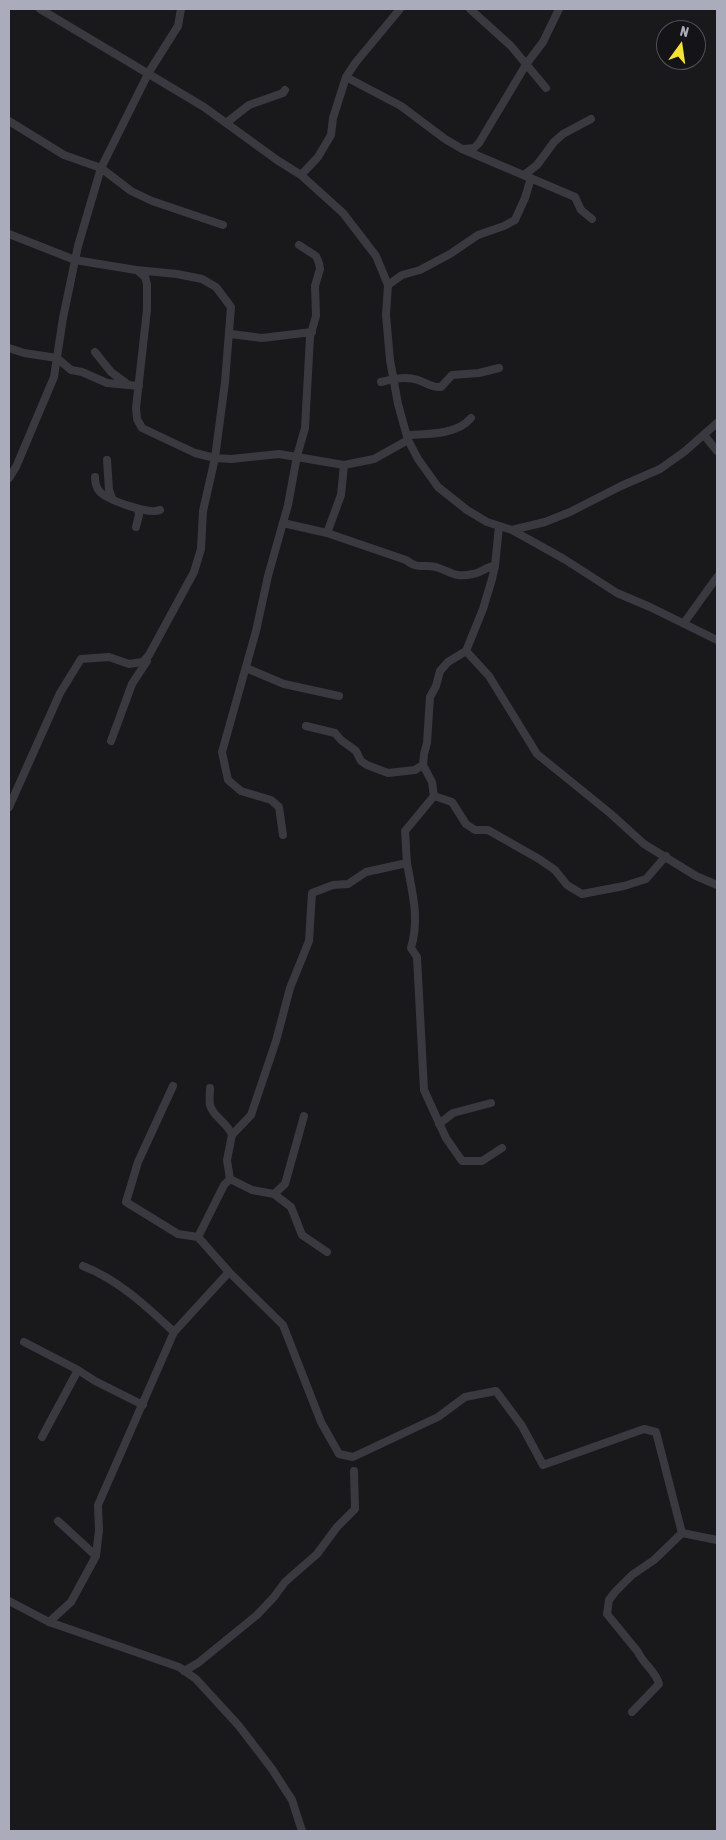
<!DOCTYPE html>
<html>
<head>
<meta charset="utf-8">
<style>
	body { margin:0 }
	#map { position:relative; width:726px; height:1840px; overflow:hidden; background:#19191b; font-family:"Asap Condensed",sans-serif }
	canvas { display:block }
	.frame { position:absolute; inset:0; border:10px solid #abacbb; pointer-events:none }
	.north { position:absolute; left:656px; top:20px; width:50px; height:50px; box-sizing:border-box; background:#141316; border:1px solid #505058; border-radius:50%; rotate:14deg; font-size:14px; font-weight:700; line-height:20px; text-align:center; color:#abacbb }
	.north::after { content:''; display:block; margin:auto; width:18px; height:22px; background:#f5e237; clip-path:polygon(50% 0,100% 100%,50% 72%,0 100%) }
</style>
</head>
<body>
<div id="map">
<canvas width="726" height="1840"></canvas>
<div class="frame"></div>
<div class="north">N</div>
</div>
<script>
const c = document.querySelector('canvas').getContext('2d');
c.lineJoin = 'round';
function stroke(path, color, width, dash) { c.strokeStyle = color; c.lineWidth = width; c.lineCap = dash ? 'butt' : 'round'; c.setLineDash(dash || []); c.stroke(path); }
stroke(new Path2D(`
	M40,9L204,107L277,160L301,175L343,213L376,256L388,285L386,315L390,360L398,404L408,440L418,459L438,487L467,510L487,522L512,530L545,522L570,512L621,486L660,469L684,452L717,423
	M470,9L511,46L546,88
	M346,77L401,106L445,139L462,149L575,197L581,210L592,219
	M9,121L64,155L101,168L131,191L152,201L223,225
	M226,123L249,105L283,93L285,90
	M464,149L474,148L479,143L527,63L543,42L559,9
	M301,175L318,157L331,135L333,118L346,77L356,62L400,9
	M524,175L537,165L554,142L563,134L591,119
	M9,234L75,260L136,270L177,274L202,279L216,287L231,307L225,382L215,458L203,511L201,549L194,572L149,655L141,664L142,662L129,664L109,657L81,659L60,693L9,807
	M138,271L145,277L147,284V310L136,408L137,419L142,428L195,453L215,458L231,459L279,454L344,465L374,459L408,440
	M388,285L402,275L420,270L450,254L478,235L504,226L515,220L525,198L531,178
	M231,334L262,338L312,332
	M9,348L24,353L57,358L71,370L82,372L107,383L139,386
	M95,352L111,372L126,383
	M381,382C393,379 405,376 418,380C427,383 432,388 441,387L452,375L479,373L499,368
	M407,435C427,434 457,435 471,418
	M704,435L717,451
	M107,460L109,490L112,498
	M95,477C95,482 96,488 100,492C108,500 149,515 160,510
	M9,478L16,467L54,377L63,318L78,246L101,168L149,72L178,26L181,9
	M283,523L327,533L406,560C419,570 422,564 436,567C452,572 454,578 473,574C481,573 487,566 495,566
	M136,527L139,515L138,509
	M512,530L564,559L617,593L650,607L717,640
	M327,533L341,495L344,465
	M684,623L717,577
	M466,651L483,609L492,579L495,566L499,526
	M246,668L284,684L339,696
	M306,726L335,733L341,740L356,751L361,761L367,765L388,773L415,770L423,765
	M111,741L132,684L147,661
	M434,796L432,782L423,765L424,754L427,743L430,697L436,686L440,671L448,662L466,651L489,676L537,754L611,814L644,844L696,876L717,885
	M283,835L279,807L271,800L241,791L228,780L222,752L256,631L268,576L288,505L297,456L305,428L310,337L316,316L315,286L320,269L319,263L316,256L299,245
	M173,1086L138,1162L126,1202L178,1234L198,1237
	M210,1088C210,1094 209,1100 210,1105C213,1117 228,1123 232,1135
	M439,1124L453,1113L491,1103
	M502,1148L482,1161H462L446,1138L424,1090L417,957L411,948C420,917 412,893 407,863C406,852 406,842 405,831L434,796L452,802L466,824L475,830H488L539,859L555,870L567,885L582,894L624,886L646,879L666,856
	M274,1194L285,1184L304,1116
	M327,1252L302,1235L291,1207L274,1194L252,1190L230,1179L227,1160L232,1135L251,1115L276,1041L290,988L309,941L312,893L333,885L348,884L366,872L407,863
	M83,1266C119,1280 147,1307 174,1332
	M229,1272L198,1237L224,1185L230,1179
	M24,1342L78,1370
	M42,1437L78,1370L95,1381L143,1405
	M682,1533L717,1540
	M96,1556L99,1530L98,1505L174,1332L229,1272L283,1325L321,1422L339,1454L353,1457L438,1417L465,1397L496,1391L522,1426L543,1465L644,1429L656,1432L682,1533
	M9,1601L49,1622L179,1667L196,1679L239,1726L272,1769L292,1800L302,1831
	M49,1622L71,1602L96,1556L58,1521
	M184,1671L198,1663L257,1615L274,1597L285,1582L317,1554L337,1527L355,1509L354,1471
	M632,1712L659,1684C656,1671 643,1664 638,1652L607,1614L609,1600L615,1592L632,1575L654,1560L682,1533`), '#3a3940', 8);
</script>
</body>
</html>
